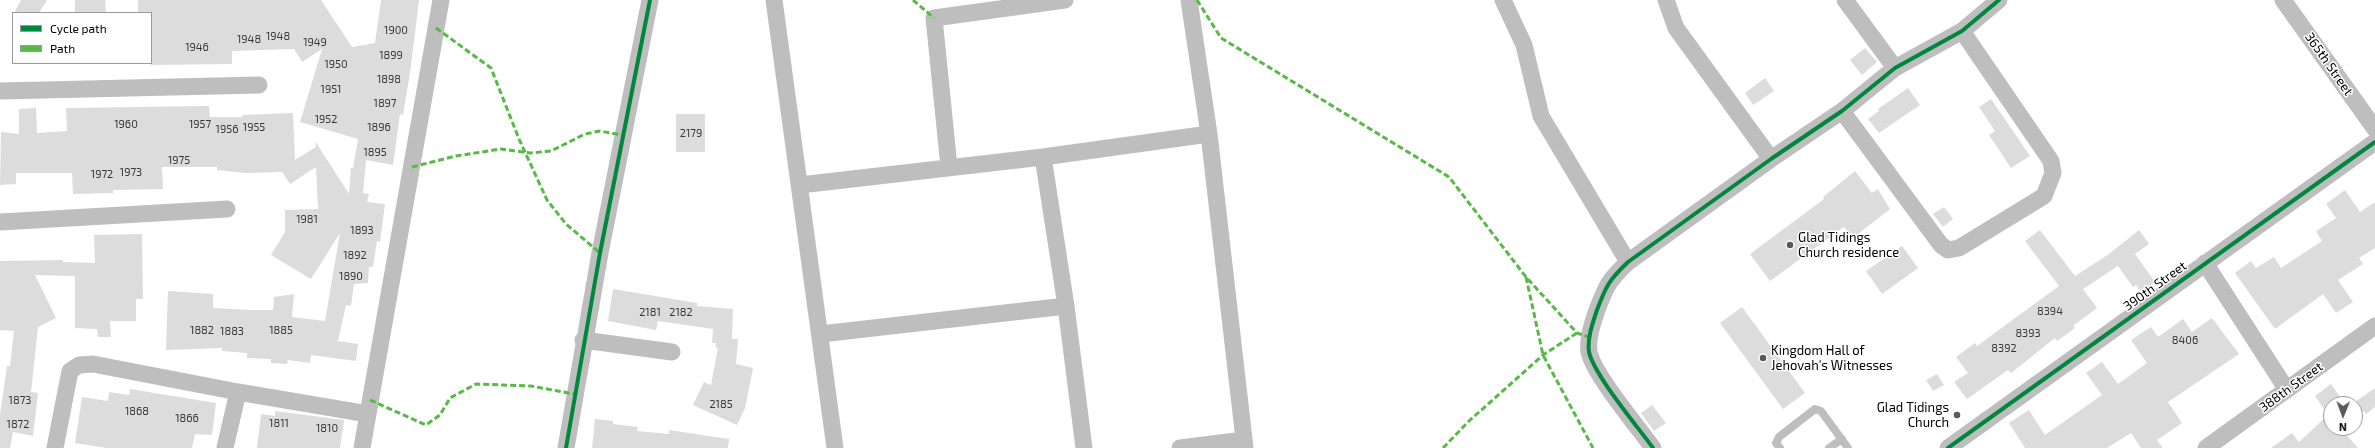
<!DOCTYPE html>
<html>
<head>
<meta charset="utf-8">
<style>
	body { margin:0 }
	#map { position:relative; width:2375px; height:448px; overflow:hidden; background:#fff; font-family:"Exo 2",sans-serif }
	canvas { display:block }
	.legend { position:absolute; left:12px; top:12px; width:140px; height:52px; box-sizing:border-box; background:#fff; border:1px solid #999; margin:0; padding:5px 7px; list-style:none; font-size:12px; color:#000 }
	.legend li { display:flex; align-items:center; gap:8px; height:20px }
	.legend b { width:20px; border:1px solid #999 }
	.north { position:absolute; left:2323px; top:396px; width:40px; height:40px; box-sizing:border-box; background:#fff; border:1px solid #999; border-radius:50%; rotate:181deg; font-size:11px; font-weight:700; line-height:16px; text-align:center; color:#000 }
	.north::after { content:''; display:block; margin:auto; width:14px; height:18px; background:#595959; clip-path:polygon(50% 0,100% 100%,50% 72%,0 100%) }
</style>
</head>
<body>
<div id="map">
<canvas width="2375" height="448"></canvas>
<ul class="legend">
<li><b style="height:5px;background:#00873e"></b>Cycle path</li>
<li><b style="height:5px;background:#58b947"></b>Path</li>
</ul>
<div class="north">N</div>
</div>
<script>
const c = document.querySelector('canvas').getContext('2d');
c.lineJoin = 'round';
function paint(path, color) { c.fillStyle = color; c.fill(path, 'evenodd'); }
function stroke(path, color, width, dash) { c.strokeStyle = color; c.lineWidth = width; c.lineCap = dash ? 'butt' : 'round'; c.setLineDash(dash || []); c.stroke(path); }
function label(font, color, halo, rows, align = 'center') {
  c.font = font + ' "Exo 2",sans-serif'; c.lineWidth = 3; c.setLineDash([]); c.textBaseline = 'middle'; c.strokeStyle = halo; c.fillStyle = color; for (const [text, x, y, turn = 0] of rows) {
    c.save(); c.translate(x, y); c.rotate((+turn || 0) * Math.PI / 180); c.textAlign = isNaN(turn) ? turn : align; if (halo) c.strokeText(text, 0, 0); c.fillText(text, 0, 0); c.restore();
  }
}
paint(new Path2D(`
	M21,0H47L39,13H14Z
	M75,0H105L106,13H75Z
	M138,0H321L352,47L375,43L381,0H419L410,73L403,115L400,114L393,165L366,160L363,193L369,194L367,202L385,204L380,242L377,241L373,267H369L368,283L354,284L351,306L346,305L338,341L358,344L356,361L311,355L310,363L288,360L287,364L271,363V359L247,358V353L222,351V348L166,350L168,291L213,294V308L250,310H273L274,297L294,294L292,317L325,321L340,233L311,279L271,255L285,232V210L318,209L316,167L290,184L282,172L246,173L217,170V167H162L163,189L113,190V193L73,194L72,173H16V184L0,185L1,132L19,134V109L36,108L37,133L67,131L66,108L209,106L210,117H242V115L293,113L295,160L316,147L315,141L349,194L351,168H353L358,139L300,122L322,49L302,62L294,49L261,50L232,51V64L151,65V13H138Z
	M1865,48L1877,62L1862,75L1850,60Z
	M1765,78L1774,91L1753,105L1745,93Z
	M1908,88L1920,105L1879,133L1868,119L1879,111L1878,109Z
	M1991,99L2030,156L2011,168L1989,135L1995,131L1979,107Z
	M676,114H705V152H676Z
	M1855,171L1872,193L1878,189L1890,209L1853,238L1844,227L1770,281L1750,254L1824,199L1823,197Z
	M2345,190L2360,212L2375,202V248L2359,258L2363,264L2338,280L2353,302L2336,313L2323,294L2275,329L2235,273L2251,261L2256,268L2274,257L2281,268L2322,241L2316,231L2336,218L2326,204Z
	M1944,207L1953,219L1943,227L1933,214Z
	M2040,230L2075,276L2109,254L2139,230L2149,244L2135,254L2155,282L2141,292L2136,285L2133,287L2118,266L2083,289L2097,308L2073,326L2075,328L2057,341L2055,338L2011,373L2008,370L1967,399L1954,382L1968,373L1956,357L1975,343L1977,346L2059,286L2025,241Z
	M142,234L143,299H136V321H110L111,337H98L97,329L75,328V276L35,275L56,318L38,327L31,392L38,393L33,436L13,432L10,448H0V415L7,366H10L14,331L0,330V261L63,260V262L95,263L94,235Z
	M1902,246L1918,268L1882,294L1866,271Z
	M613,289L697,303V306L733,309L732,339H738L736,364L753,368L745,408L737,425L693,405L704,382L711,385L718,348H716V343H712L713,329L658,321L656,330L608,321Z
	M1742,307L1805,393L1783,409L1720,323Z
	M2212,318L2239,354L2168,402L2182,423L2157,440L2163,448H2141L2131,433L2107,448H2025L2009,423L2029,410L2045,435L2102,395L2086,373L2102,362L2118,384L2147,363L2131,340L2151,327L2158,337L2183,319L2192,332Z
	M1937,374L1944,385L1933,391L1926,380Z
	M2331,384L2345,404H2331V428H2340L2358,448H2271L2292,433L2299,442L2328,415L2315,396Z
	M2375,388V407L2366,414L2364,411L2355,417V404H2352Z
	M130,389L216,403L212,435L195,434L192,448H106L75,443L82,397L108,401L109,392L129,395Z
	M1652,405L1666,423L1654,431L1641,413Z
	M275,411L344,420L340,448H257L261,414L275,416Z
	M595,419L613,421V424L638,427L637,431L669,434V430L729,439L728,448H592Z`), '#dcdcdc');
stroke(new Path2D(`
	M1780,448L1776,443L1779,437L1815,409L1821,411L1848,448
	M1829,448L1842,439`), '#bebebe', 8);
stroke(new Path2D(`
	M774,0L835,448
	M1189,0L1209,134L1245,448
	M1503,0L1524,45L1541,116L1628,262
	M1666,0L1676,28L1771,159
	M1845,0L1895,68
	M2283,0L2375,129
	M0,91L259,85
	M1842,111L1941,245L1948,250L1959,248L2044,196L2053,173L2051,161L1962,31
	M1043,157L1066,306L1084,448
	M949,167L934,18L1065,0
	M800,185L1043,157L1209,134
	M0,222L227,209
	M2205,263L2287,390
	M821,334L1066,306
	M583,340L672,352
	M55,448L70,371L79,365L93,364L238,392
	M225,448L238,392L368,414
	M362,448L441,0
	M566,448L600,253L650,0
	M1180,448L1244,440
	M1653,448C1638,427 1594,375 1589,352C1587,338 1593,322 1597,310C1606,286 1609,280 1628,262L1771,159L1842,111L1895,68L1962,31L1999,0
	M1948,448L2375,142
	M2206,448L2375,326`), '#bebebe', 17);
stroke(new Path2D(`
	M913,0L934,18
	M1197,0L1221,38L1449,177L1526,277L1577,333L1589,337
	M436,28L491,68L519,139L547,200L566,224L600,253
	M412,167L456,156L501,149L530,153L551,151L585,134L600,131L622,135
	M1526,277L1543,355L1593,448
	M370,400L426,425L440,415L450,398L476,384L531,386L574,394
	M1443,448L1469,421L1543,355L1577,333`), '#58b947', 3, [6, 3]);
stroke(new Path2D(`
	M566,448L600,253L650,0
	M1653,448C1638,427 1594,375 1589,352C1587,338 1593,322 1597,310C1606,286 1609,280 1628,262L1771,159L1842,111L1895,68L1962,31L1999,0
	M1948,448L2375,142`), '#00873e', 4);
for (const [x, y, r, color] of [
	[1790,245,4,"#595959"],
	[1763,358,4,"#595959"],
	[1957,415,4,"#595959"]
]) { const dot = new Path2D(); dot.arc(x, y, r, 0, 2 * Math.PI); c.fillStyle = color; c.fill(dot); stroke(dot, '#fff', 1.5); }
label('11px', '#373737', null, [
	["1900",396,30],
	["1948",278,36],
	["1948",249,39],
	["1949",315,42],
	["1946",197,47],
	["1899",391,55],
	["1950",336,64],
	["1898",389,79],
	["1951",331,89],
	["1897",385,103],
	["1952",326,119],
	["1960",126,124],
	["1957",200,124],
	["1955",254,127],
	["1896",379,127],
	["1956",227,129],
	["2179",691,133],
	["1895",375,152],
	["1975",179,160],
	["1973",131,172],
	["1972",102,174],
	["1981",307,219],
	["1893",362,230],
	["1892",355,255],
	["1890",351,276],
	["8394",2050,311],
	["2181",650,312],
	["2182",681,312],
	["1882",202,330],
	["1885",281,330],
	["1883",232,331],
	["8393",2028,333],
	["8406",2185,340],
	["8392",2004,348],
	["1873",20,400],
	["2185",721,404],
	["1868",137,411],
	["1866",187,418],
	["1811",279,423],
	["1872",18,424],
	["1810",327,428]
]);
label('13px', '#000', '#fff', [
	["365th Street",2329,64,55],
	["390th Street",2155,286,-36],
	["388th Street",2291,387,-36]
]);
label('13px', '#000', '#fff', [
	["Glad Tidings",1798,238],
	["Church residence",1798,253],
	["Kingdom Hall of",1771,351],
	["Jehovah's Witnesses",1771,366],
	["Glad Tidings",1949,408,"right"],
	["Church",1949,423,"right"]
], 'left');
</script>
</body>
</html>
